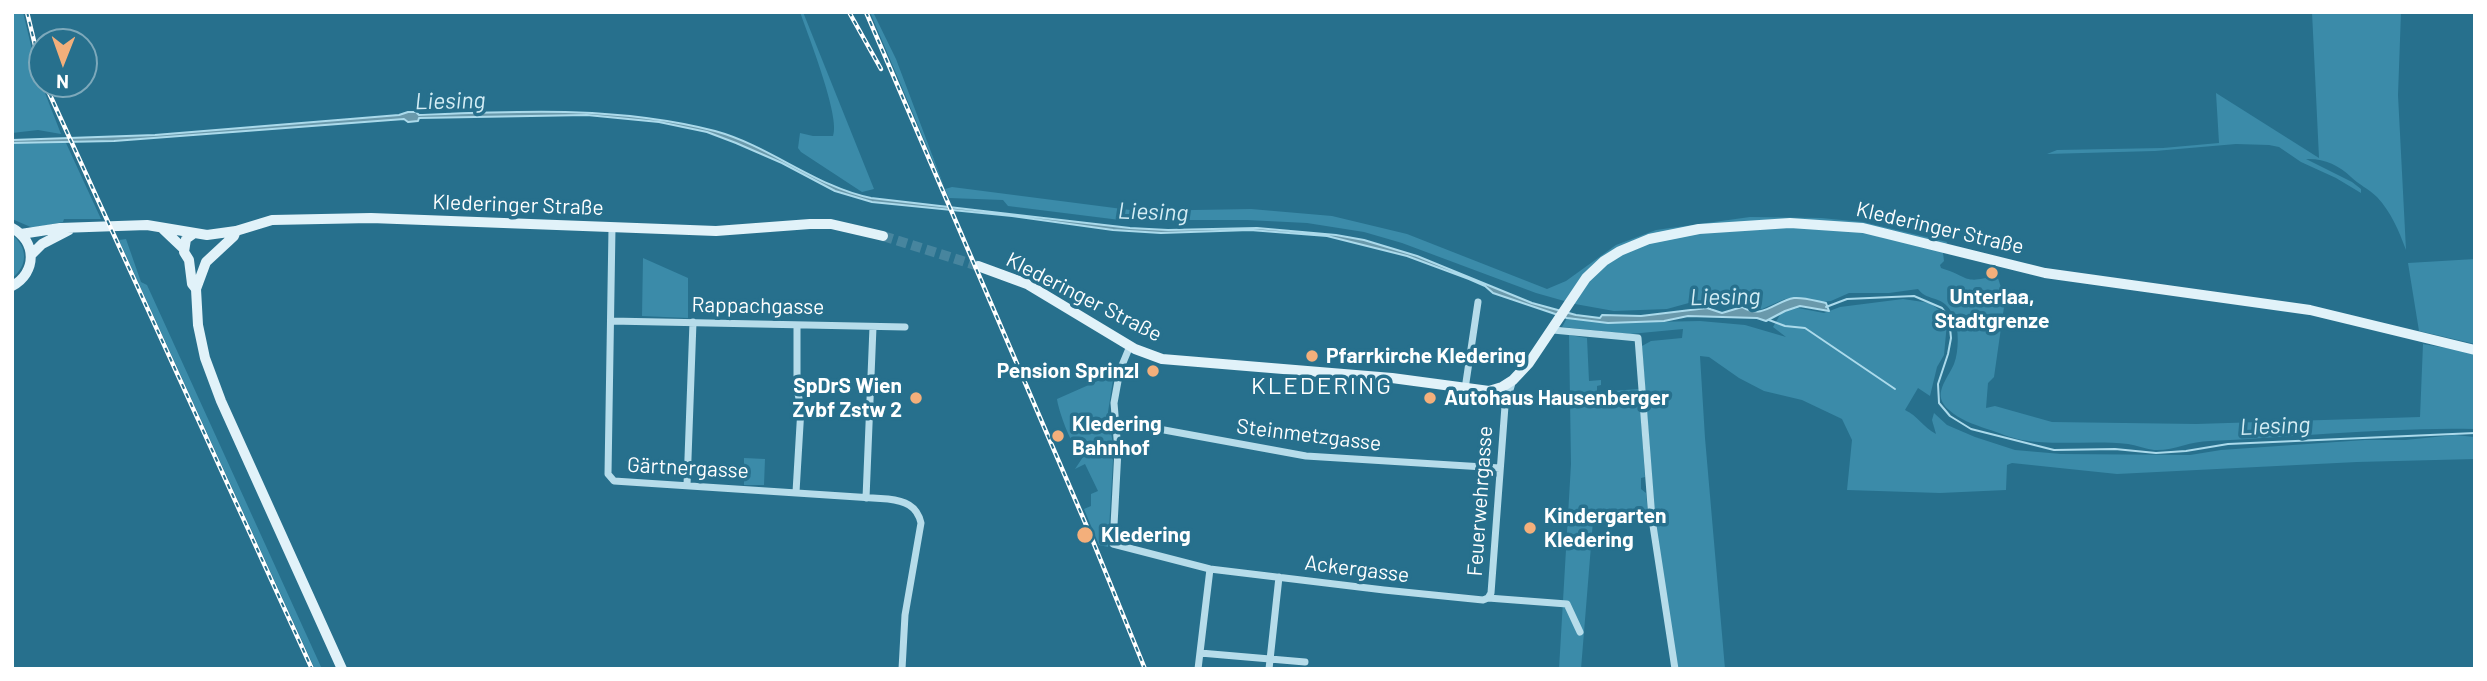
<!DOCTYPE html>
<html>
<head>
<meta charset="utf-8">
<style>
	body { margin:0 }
	#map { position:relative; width:2487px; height:681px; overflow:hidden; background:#27708d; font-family:Barlow,sans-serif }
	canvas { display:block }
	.frame { position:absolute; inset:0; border:14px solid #fff; pointer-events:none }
	.north { position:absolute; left:28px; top:28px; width:70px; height:70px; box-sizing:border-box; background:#27708d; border:2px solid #7da9bb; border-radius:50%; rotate:181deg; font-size:19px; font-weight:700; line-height:28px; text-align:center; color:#fff }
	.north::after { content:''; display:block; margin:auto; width:24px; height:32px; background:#f3af7b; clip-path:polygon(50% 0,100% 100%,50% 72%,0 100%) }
</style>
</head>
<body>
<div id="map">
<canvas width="2487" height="681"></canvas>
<div class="frame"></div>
<div class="north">N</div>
</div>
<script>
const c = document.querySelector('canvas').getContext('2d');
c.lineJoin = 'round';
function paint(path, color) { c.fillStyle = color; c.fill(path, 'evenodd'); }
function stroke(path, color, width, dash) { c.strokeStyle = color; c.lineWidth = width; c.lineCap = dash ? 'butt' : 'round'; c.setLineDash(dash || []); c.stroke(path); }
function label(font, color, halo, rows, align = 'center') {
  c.font = font + ' Barlow,sans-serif'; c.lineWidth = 7; c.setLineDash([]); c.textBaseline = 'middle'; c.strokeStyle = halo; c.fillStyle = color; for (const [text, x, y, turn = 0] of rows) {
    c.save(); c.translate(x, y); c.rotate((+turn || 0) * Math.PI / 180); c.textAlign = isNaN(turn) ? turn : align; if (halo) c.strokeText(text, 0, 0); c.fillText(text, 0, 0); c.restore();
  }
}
paint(new Path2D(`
	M12,12H23L38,75L61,134L38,130L12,133Z
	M800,12H803L874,189L862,192L801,152L798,148L800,133L813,136H833C841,118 808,35 800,12Z
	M870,12H873L896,59L945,189L952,187L1138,211L1251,209L1332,216L1407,234L1547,289L1566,281L1616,245L1656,230L1750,217L1821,218L1863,222L1947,242L1943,253L1944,261L1940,265L1941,268C1970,277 1963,285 1997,275L2005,300L1994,377L1988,383L1986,408L1995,406L2052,422L2196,424L2420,417L2423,344L2475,353V429C2387,427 2298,437 2210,441C2190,441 2174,451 2154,450C2145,449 2136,445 2128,444C2093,440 2056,446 2022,440C2010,438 1998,432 1987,429C1973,424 1960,420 1949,410C1931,395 1947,380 1954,364C1959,351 1959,329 1954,317C1944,293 1928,303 1918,289L1889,293H1849L1831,301L1822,302L1800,298L1785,299L1762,309L1744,305L1747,299L1731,292L1724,293L1723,304L1696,301L1667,309L1614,311L1575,304L1536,293L1402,243L1364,232L1307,223L1247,220H1120L1008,206L1003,200L949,198L945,189Z
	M2312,12H2401L2398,95L2406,250C2399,231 2391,212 2377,197C2369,189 2358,184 2351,177C2339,165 2323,158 2306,159L2352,182L2361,189V193L2336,178L2301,162L2279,147L2269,145L2236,144L2155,151L2047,154L2057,150L2163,148L2219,143L2216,93L2319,158Z
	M66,143L101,219H64L63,222L33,228L12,219V144Z
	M12,235C28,247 28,266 12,278Z
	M126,239L141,282L147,285L322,669H315L119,240Z
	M643,258L688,278V318L642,316Z
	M2475,259V344L2419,331L2408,263Z
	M1903,299L1930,303L1942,312L1947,323L1944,355L1937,367L1930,396L1918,388L1905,410C1918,416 1923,427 1936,434L1932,420L1934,413L1947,425L1975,437L2015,450L2061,454L2190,455L2221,450L2365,440H2405L2455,435L2475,437V459L2357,462L2117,474L2012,463L2007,465L2006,490L1940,493L1847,490L1852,440L1842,419L1802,400L1764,391L1739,378L1709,357L1700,356L1705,438L1725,669H1675L1658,561L1642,346L1651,341L1682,338L1683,329L1630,334L1562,327L1567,318L1608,323L1700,321L1745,325L1786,337L1773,327L1781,313L1798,308L1824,313L1840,307Z
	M1569,335L1587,338L1589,381L1601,380V385L1597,386V392L1639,389L1645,477L1641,478V489L1646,493L1648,515L1636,519L1593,521L1581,669H1559L1571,464Z
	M1109,376L1113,380L1108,412L1113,445L1110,447C1101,447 1084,450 1076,446C1069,441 1058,408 1057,399Z
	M1088,454L1111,456L1113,460L1108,547L1099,545L1084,509L1091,506V494L1098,491L1085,464L1075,469L1083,457Z
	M744,458L765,459L764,485H744Z`), '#3b8ba9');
const water = new Path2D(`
	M408,112H416L419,115C518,111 618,106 715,131C770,146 816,187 871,198L1130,228L1168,230L1257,228L1336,235L1364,240L1417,256L1532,303L1576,315L1600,318L1602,315L1641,316L1707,308L1722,313L1742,307C1763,320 1775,301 1794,298C1804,297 1816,301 1826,303L1829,311L1800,306L1785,311L1766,321L1757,318L1688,316L1664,321L1608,323L1567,318L1493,293L1485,286L1469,279L1407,256L1327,236L1250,230L1161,233L1113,230L1012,216L872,202L835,191L782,163L736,143L707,132L659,122L587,115L419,118L418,121L408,122L404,119L114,141L12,143V140L155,135L399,115Z`);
paint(water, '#6a99ab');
stroke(water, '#abdaeb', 2);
stroke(new Path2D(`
	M1826,307L1847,299L1914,296L1942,308L1949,317L1951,338L1948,354L1938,384L1939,403L1950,416L1971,429L2054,450L2115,449L2156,453L2186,451L2228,444L2475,433
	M1769,320L1785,326L1805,328L1895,389`), '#abdaeb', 2);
stroke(new Path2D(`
	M883,236L978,266`), '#47859e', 10, [10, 5]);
stroke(new Path2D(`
	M612,228L608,474L614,481L888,499C904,501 917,505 921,523L905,615L902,669
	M611,321L905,327
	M1553,330L1638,338L1652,519L1675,669
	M1130,346L1120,370L1114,403L1118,450L1113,544L1210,569L1384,590L1483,600L1488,598L1567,604L1580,632
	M1465,389L1478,302
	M1489,391L1505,406
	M1115,421L1306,456L1500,468
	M687,485L693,322
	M796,492L801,408L797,389V325
	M866,498L873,327
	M1488,598L1491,593L1505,406L1513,380
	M1200,653L1305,662
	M1198,669L1210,569
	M1269,669L1279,577`), '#b6dcea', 7);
stroke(new Path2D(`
	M12,228C37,241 37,273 12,286
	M163,229L183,248
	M21,234L60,228L147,225L207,235L236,231L272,220L371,218L716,231L810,224H831L883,236
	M193,234L186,239L184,252L189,260L192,284L196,289L198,325L205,358L221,401L342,669
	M32,254L42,244L69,230
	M978,266L1027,284L1135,349L1162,359L1392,378L1489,391L1502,387L1513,380L1529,363L1586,278L1604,261L1620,251L1649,239L1699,229L1790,223L1863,228L2045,273L2310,310L2475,350
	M196,289L206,262L234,236L236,231`), '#e1f2f9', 10);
const rail = new Path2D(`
	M27,12L42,74
	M849,12L881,69
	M866,12L1090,534L1145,669
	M45,84L312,669`);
stroke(rail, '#fff', 4.5);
stroke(rail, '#27708d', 2, [5]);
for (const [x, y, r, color] of [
	[1992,273,7,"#f3af7b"],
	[1312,356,7,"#f3af7b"],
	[1153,371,7,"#f3af7b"],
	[916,398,7,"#f3af7b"],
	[1430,398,7,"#f3af7b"],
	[1058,436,7,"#f3af7b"],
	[1530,528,7,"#f3af7b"],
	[1085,535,9,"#f3af7b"]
]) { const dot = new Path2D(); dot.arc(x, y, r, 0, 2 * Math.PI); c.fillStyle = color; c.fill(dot); stroke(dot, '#27708d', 2.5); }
label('21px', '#fff', '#27708d', [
	["Klederinger Straße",518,205,2],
	["Klederinger Straße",1940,228,13],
	["Klederinger Straße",1084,297,27],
	["Rappachgasse",758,306,1],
	["Steinmetzgasse",1309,435,7],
	["Gärtnergasse",688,468,3],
	["Feuerwehrgasse",1480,501,-86],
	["Ackergasse",1357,569,7]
]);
label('bold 21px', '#fff', '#27708d', [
	["Unterlaa,",1992,297,"center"],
	["Stadtgrenze",1992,321,"center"],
	["Pfarrkirche Kledering",1326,356],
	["Pension Sprinzl",1139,371,"right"],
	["SpDrS Wien",902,386,"right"],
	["Zvbf Zstw 2",902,410,"right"],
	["Autohaus Hausenberger",1444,398],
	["Kledering",1072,424],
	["Bahnhof",1072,448],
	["Kindergarten",1544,516],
	["Kledering",1544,540],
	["Kledering",1101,535]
], 'left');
label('italic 23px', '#d4edf5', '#27708d', [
	["Liesing",450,101,-1],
	["Liesing",1153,212,2],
	["Liesing",1725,297,-1],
	["Liesing",2275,426,-2]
]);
c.letterSpacing = '2px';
label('24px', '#fff', '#27708d', [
	["KLEDERING",1322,386]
]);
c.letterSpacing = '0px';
</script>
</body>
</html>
